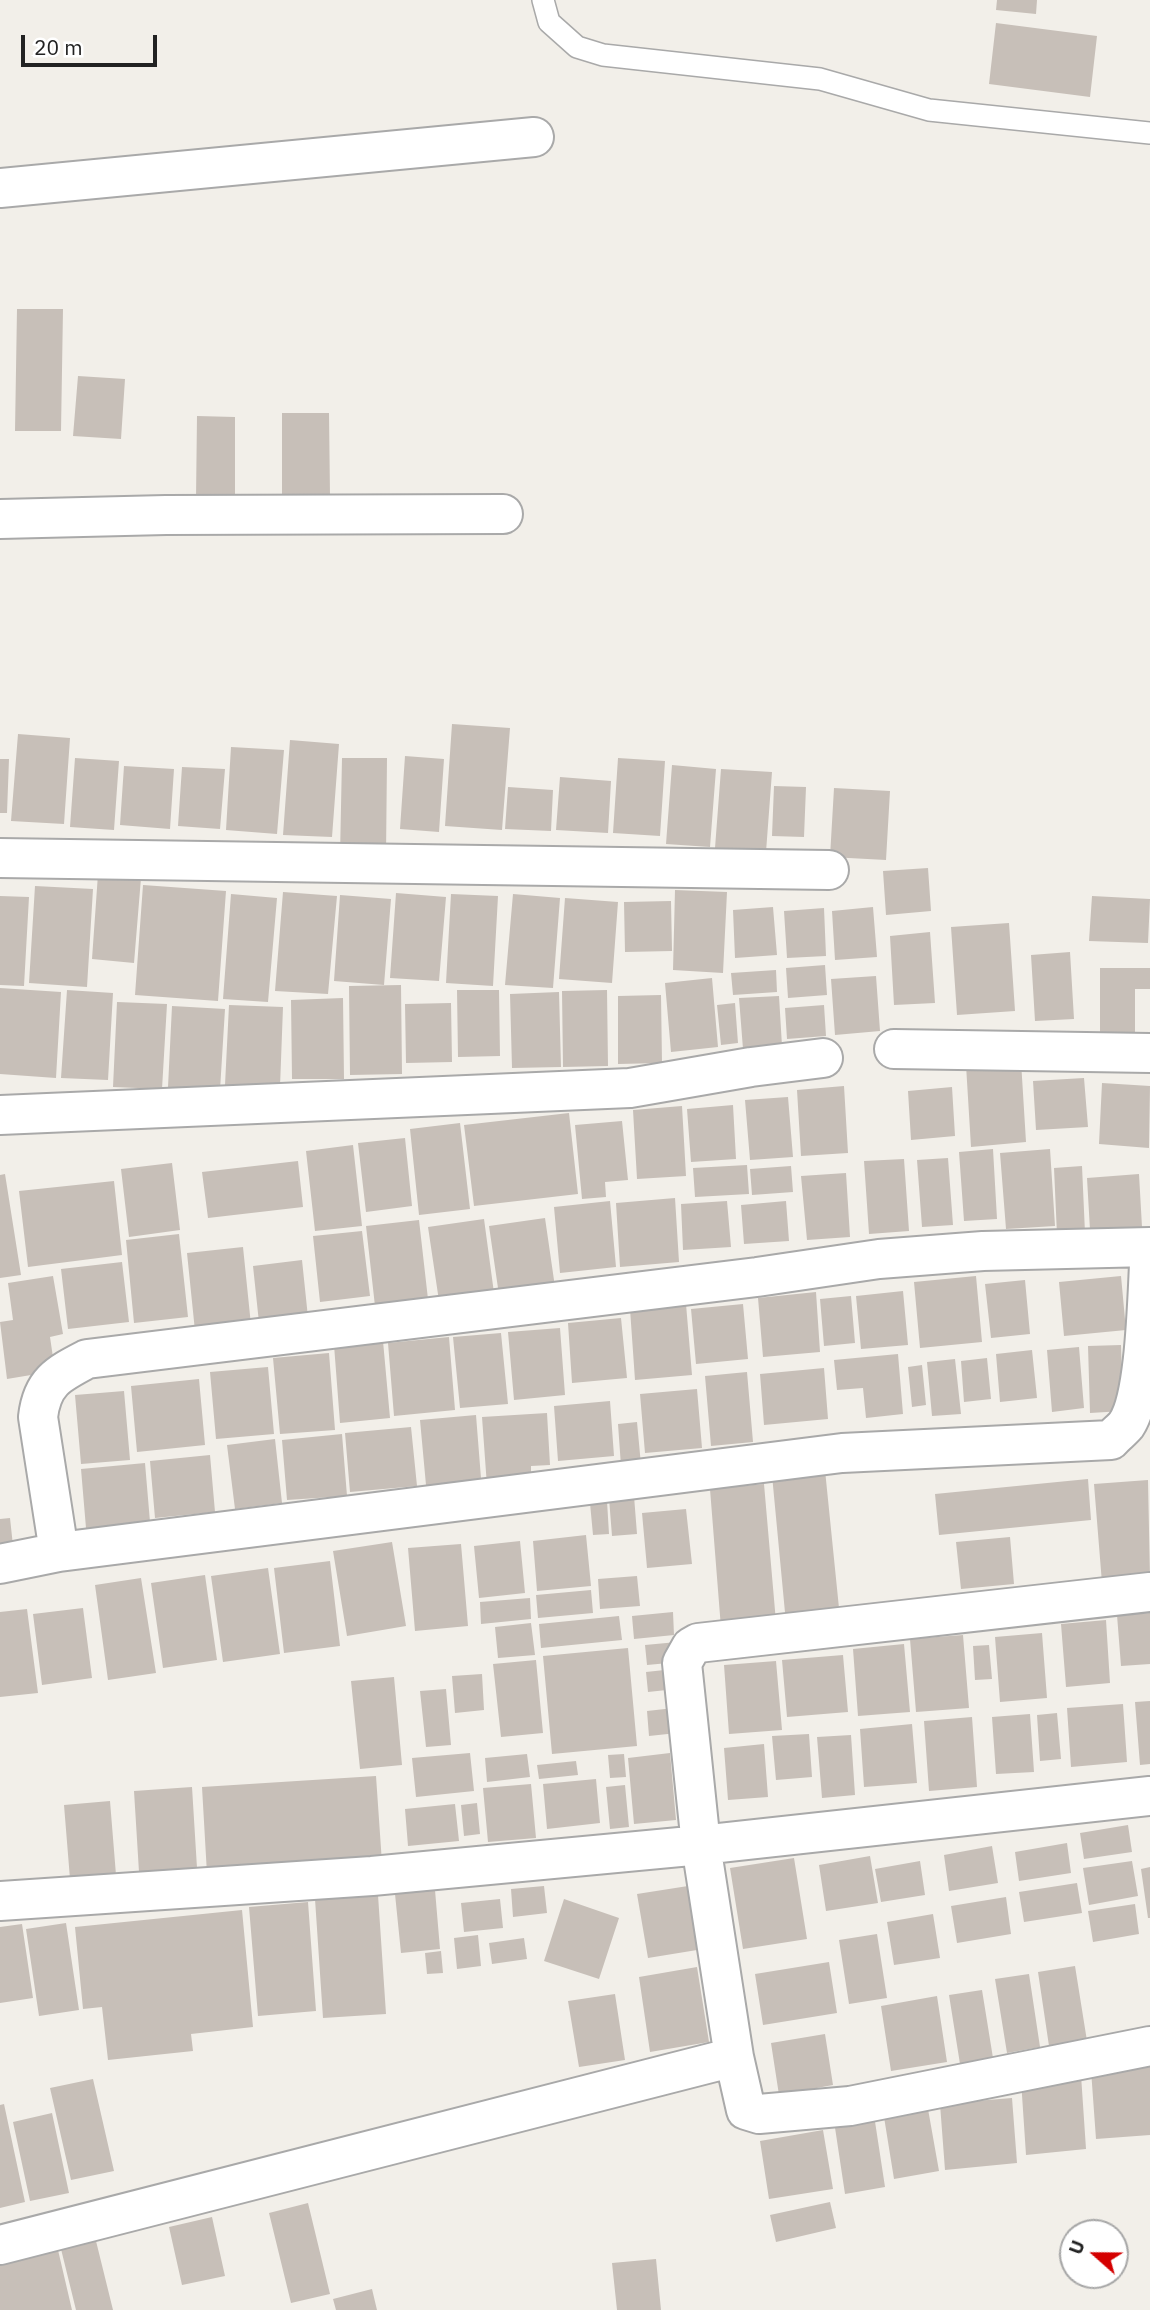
<!DOCTYPE html>
<html>
<head>
<meta charset="utf-8">
<style>
	body { margin:0 }
	#map { position:relative; width:1150px; height:2310px; overflow:hidden; background:#f2efe9; font-family:"IBM Plex Sans",sans-serif }
	canvas { display:block }
	.north { position:absolute; left:1059px; top:2219px; width:70px; height:70px; box-sizing:border-box; background:#fff; border:2px solid #a7a7a7; border-radius:50%; rotate:291deg; font-size:19px; font-weight:700; line-height:28px; text-align:center; color:#222 }
	.north::after { content:''; display:block; margin:auto; width:24px; height:32px; background:#d40000; clip-path:polygon(50% 0,100% 100%,50% 72%,0 100%) }
	.scale { position:absolute; left:21px; top:35px; width:136px; height:32px; box-sizing:border-box; border:4px solid #222; border-top:0; padding-left:9px; font-size:21px; line-height:24px; white-space:nowrap; color:#222; -webkit-text-stroke:5px #fff; paint-order:stroke }
</style>
</head>
<body>
<div id="map">
<canvas width="1150" height="2310"></canvas>
<div class="north">U</div>
<div class="scale">20 m</div>
</div>
<script>
const c = document.querySelector('canvas').getContext('2d');
c.lineJoin = 'round';
function paint(path, color) { c.fillStyle = color; c.fill(path, 'evenodd'); }
function stroke(path, color, width, dash) { c.strokeStyle = color; c.lineWidth = width; c.lineCap = dash ? 'butt' : 'round'; c.setLineDash(dash || []); c.stroke(path); }
paint(new Path2D(`
	M997,0H1037L1036,14L996,10Z
	M996,23L1097,36L1090,97L989,84Z
	M17,309H63L61,431H15Z
	M78,376L125,379L121,439L73,436Z
	M282,413H329L330,496H282Z
	M197,416L235,417V499H196Z
	M452,724L510,728L502,830L445,826Z
	M18,734L70,738L64,824L11,821Z
	M290,740L339,744L332,837L283,835Z
	M231,747L284,750L277,834L226,830Z
	M405,756L444,759L439,832L400,829Z
	M75,758L119,761L114,830L70,827Z
	M342,758H387L386,856H340Z
	M618,758L665,761L660,836L613,833Z
	M0,759H9L7,813H0Z
	M672,765L716,769L710,847L666,844Z
	M124,766L174,769L170,829L120,825Z
	M182,767L225,769L220,829L178,826Z
	M721,769L772,772L766,852L715,848Z
	M560,777L611,781L608,833L556,830Z
	M774,786L806,787L804,837L772,836Z
	M508,787L553,790L551,831L505,829Z
	M834,788L890,791L886,860L830,857Z
	M928,868L931,911L886,915L883,871Z
	M98,874L141,878L134,963L92,959Z
	M143,885L226,891L218,1001L135,995Z
	M35,886L93,889L87,987L29,983Z
	M675,890L727,892L723,973L673,970Z
	M283,892L337,896L328,994L275,991Z
	M396,893L446,897L439,981L390,978Z
	M231,894L277,898L268,1002L223,999Z
	M451,894L498,896L493,986L446,983Z
	M513,894L560,898L553,988L505,985Z
	M340,895L391,899L384,985L334,981Z
	M0,896L29,897L24,986L0,985Z
	M1092,896L1150,899L1148,943L1089,941Z
	M565,898L618,902L612,983L559,979Z
	M671,901L672,951L625,952L624,902Z
	M773,907L777,955L735,958L733,910Z
	M873,907L877,957L835,960L832,911Z
	M824,908L826,956L787,958L784,911Z
	M1009,923L1015,1011L957,1015L951,927Z
	M930,932L935,1003L894,1005L890,936Z
	M1070,952L1074,1019L1035,1021L1031,955Z
	M825,965L827,995L788,998L786,968Z
	M1100,968H1150V989H1135V1036H1100Z
	M776,970L777,992L733,995L731,973Z
	M876,976L880,1031L835,1035L831,979Z
	M712,978L718,1047L671,1052L665,983Z
	M401,985L402,1074L350,1075L349,986Z
	M0,988L61,992L56,1078L0,1074Z
	M67,990L113,993L108,1080L61,1078Z
	M457,990H499L500,1056L458,1057Z
	M607,990L608,1066L563,1067L562,991Z
	M559,992L561,1067L512,1068L510,994Z
	M661,995L662,1063L618,1064V996Z
	M779,996L782,1046L743,1049L739,998Z
	M343,998L344,1079H292L291,1000Z
	M117,1002L167,1004L162,1089L113,1087Z
	M451,1003L452,1062L406,1063L405,1004Z
	M735,1003L738,1043L721,1045L717,1005Z
	M229,1005L283,1007L280,1087L225,1085Z
	M824,1005L826,1036L787,1039L785,1008Z
	M172,1006L225,1009L220,1090L168,1087Z
	M1021,1061L1026,1142L971,1147L966,1065Z
	M1084,1078L1088,1127L1036,1130L1033,1081Z
	M1102,1083L1150,1086L1149,1148L1099,1144Z
	M844,1086L848,1153L801,1156L797,1090Z
	M952,1087L955,1136L911,1140L908,1091Z
	M788,1097L793,1157L750,1160L745,1100Z
	M733,1105L736,1159L691,1162L687,1109Z
	M682,1106L686,1176L637,1179L633,1110Z
	M569,1113L578,1194L474,1206L464,1125Z
	M622,1121L628,1180L605,1182L606,1197L582,1199L575,1125Z
	M460,1123L470,1209L419,1215L410,1129Z
	M405,1138L412,1206L366,1212L358,1143Z
	M353,1145L362,1226L315,1231L306,1151Z
	M993,1149L997,1219L964,1221L959,1152Z
	M1050,1149L1055,1226L1006,1229L1000,1153Z
	M948,1158L953,1225L922,1227L917,1160Z
	M904,1159L909,1231L869,1234L864,1161Z
	M298,1161L303,1207L208,1218L202,1172Z
	M172,1163L180,1230L129,1237L121,1169Z
	M747,1165L749,1194L695,1197L693,1168Z
	M791,1166L793,1192L752,1195L750,1169Z
	M1082,1166L1085,1233L1057,1235L1054,1168Z
	M846,1173L850,1237L807,1240L801,1176Z
	M5,1174L21,1275L0,1278V1175Z
	M1139,1174L1142,1227L1090,1230L1087,1178Z
	M114,1181L122,1255L28,1267L19,1191Z
	M675,1198L679,1262L620,1267L616,1203Z
	M610,1201L616,1267L560,1273L554,1207Z
	M727,1201L731,1247L683,1250L681,1204Z
	M786,1201L789,1241L744,1244L741,1205Z
	M545,1218L555,1287L499,1295L489,1226Z
	M484,1219L494,1293L439,1301L428,1227Z
	M419,1220L429,1308L376,1315L366,1226Z
	M362,1231L370,1296L320,1302L313,1236Z
	M179,1234L188,1317L134,1323L126,1240Z
	M243,1247L251,1325L195,1331L187,1253Z
	M302,1260L309,1327L260,1332L253,1266Z
	M122,1262L129,1322L68,1329L61,1269Z
	M53,1276L63,1334L50,1337L55,1371L7,1379L0,1322L13,1320L8,1283Z
	M976,1276L982,1342L920,1348L914,1282Z
	M1121,1276L1126,1330L1064,1336L1059,1282Z
	M1025,1280L1030,1334L991,1338L985,1284Z
	M903,1291L908,1345L861,1349L856,1296Z
	M816,1292L820,1352L763,1357L758,1298Z
	M851,1296L855,1343L824,1346L820,1299Z
	M686,1304L692,1375L635,1380L630,1309Z
	M743,1304L748,1359L696,1364L691,1309Z
	M621,1318L627,1378L572,1383L568,1323Z
	M560,1328L565,1395L514,1400L508,1332Z
	M501,1333L508,1404L460,1408L453,1337Z
	M449,1337L455,1410L394,1416L388,1343Z
	M383,1341L390,1418L340,1423L334,1345Z
	M1121,1345L1123,1411L1090,1413L1088,1346Z
	M1079,1347L1084,1408L1052,1412L1047,1350Z
	M1032,1350L1037,1398L1000,1402L996,1354Z
	M329,1353L335,1430L280,1434L273,1358Z
	M898,1354L903,1414L866,1418L863,1388L837,1390L834,1360Z
	M987,1358L991,1399L964,1402L961,1361Z
	M955,1359L961,1414L932,1416L927,1362Z
	M922,1365L926,1405L912,1407L908,1367Z
	M268,1367L274,1434L216,1439L210,1372Z
	M824,1368L828,1419L764,1425L760,1374Z
	M747,1372L753,1442L711,1446L705,1376Z
	M199,1379L205,1445L137,1452L131,1386Z
	M697,1389L702,1448L645,1453L640,1394Z
	M124,1391L130,1460L81,1464L75,1395Z
	M610,1401L614,1456L558,1461L554,1406Z
	M547,1413L550,1465L531,1466V1483L487,1486L482,1417Z
	M476,1415L482,1491L427,1496L420,1420Z
	M637,1422L641,1465L621,1466L618,1424Z
	M411,1427L417,1486L350,1492L345,1433Z
	M342,1434L347,1496L287,1500L282,1440Z
	M275,1439L282,1503L235,1509L227,1445Z
	M210,1455L215,1512L155,1518L150,1461Z
	M145,1463L150,1522L86,1528L81,1469Z
	M825,1470L840,1618L786,1623L772,1475Z
	M1088,1479L1091,1520L939,1535L935,1494Z
	M1148,1480L1150,1578L1102,1583L1094,1484Z
	M764,1484L776,1622L721,1628L710,1489Z
	M634,1496L637,1534L612,1536L609,1498Z
	M607,1501L609,1534L593,1535L590,1503Z
	M686,1509L692,1564L647,1568L642,1513Z
	M10,1518L14,1555L0,1556V1519Z
	M586,1535L591,1586L537,1591L533,1541Z
	M1010,1537L1014,1584L961,1589L956,1542Z
	M520,1541L525,1593L479,1598L474,1546Z
	M392,1542L406,1626L347,1636L333,1551Z
	M461,1544L468,1626L415,1631L408,1548Z
	M330,1561L340,1646L284,1653L274,1568Z
	M268,1568L280,1654L223,1662L211,1576Z
	M205,1575L217,1660L163,1668L151,1583Z
	M637,1576L640,1606L600,1609L598,1579Z
	M141,1578L156,1673L108,1680L95,1585Z
	M591,1590L593,1613L538,1618L536,1595Z
	M530,1598L531,1619L481,1624L480,1602Z
	M83,1608L92,1678L42,1685L33,1614Z
	M27,1609L38,1693L0,1697V1612Z
	M673,1612L674,1635L634,1639L632,1616Z
	M1150,1613V1664L1121,1666L1117,1615Z
	M619,1616L622,1640L541,1648L539,1624Z
	M1106,1620L1110,1683L1066,1687L1061,1624Z
	M531,1623L535,1655L498,1658L495,1627Z
	M1042,1633L1047,1698L1000,1702L995,1637Z
	M963,1635L969,1708L916,1712L910,1639Z
	M677,1642L679,1662L647,1665L645,1645Z
	M904,1644L910,1712L858,1716L853,1649Z
	M989,1645L992,1679L975,1680L973,1646Z
	M628,1648L637,1746L552,1754L543,1656Z
	M843,1655L848,1712L787,1717L782,1660Z
	M536,1660L543,1733L501,1737L493,1664Z
	M776,1661L782,1730L729,1734L724,1665Z
	M674,1669L676,1689L648,1692L646,1672Z
	M482,1674L484,1710L455,1713L452,1676Z
	M394,1677L402,1765L360,1769L351,1681Z
	M446,1689L451,1745L426,1747L420,1691Z
	M1150,1701V1764L1140,1765L1135,1702Z
	M1123,1704L1127,1762L1071,1767L1067,1708Z
	M674,1708L677,1733L649,1736L647,1711Z
	M1057,1713L1061,1759L1040,1761L1037,1715Z
	M1030,1714L1034,1772L996,1774L992,1717Z
	M972,1717L977,1787L929,1791L924,1721Z
	M912,1724L917,1783L864,1787L860,1729Z
	M809,1734L812,1777L776,1780L772,1736Z
	M851,1735L855,1795L822,1798L817,1737Z
	M764,1744L768,1797L728,1800L724,1748Z
	M470,1753L474,1791L416,1797L412,1758Z
	M670,1753L676,1820L634,1824L628,1758Z
	M527,1754L530,1777L487,1782L485,1758Z
	M624,1754L626,1777L610,1778L608,1755Z
	M576,1761L578,1775L539,1779L537,1765Z
	M376,1776L382,1863L207,1874L202,1787Z
	M596,1779L600,1823L547,1829L543,1784Z
	M531,1784L536,1838L488,1842L483,1788Z
	M625,1785L629,1827L610,1829L606,1787Z
	M192,1787L197,1868L139,1872L134,1791Z
	M110,1801L116,1875L70,1879L64,1805Z
	M477,1803L480,1834L464,1836L461,1805Z
	M455,1804L459,1841L408,1846L405,1809Z
	M1128,1825L1132,1852L1084,1859L1080,1833Z
	M1067,1843L1071,1873L1019,1881L1015,1852Z
	M992,1846L998,1883L949,1891L944,1855Z
	M870,1856L878,1903L826,1911L819,1865Z
	M794,1858L807,1939L743,1949L730,1868Z
	M920,1861L925,1895L881,1902L875,1869Z
	M1132,1861L1138,1896L1089,1905L1083,1868Z
	M1150,1867V1918H1148L1141,1869Z
	M1077,1883L1082,1913L1024,1922L1019,1892Z
	M544,1886L547,1913L513,1917L511,1889Z
	M688,1886L697,1950L648,1958L637,1894Z
	M435,1890L440,1949L401,1953L395,1894Z
	M378,1895L386,2014L323,2018L315,1899Z
	M1006,1897L1011,1934L957,1943L951,1906Z
	M500,1899L503,1928L464,1932L461,1903Z
	M564,1899L619,1918L599,1979L544,1961Z
	M308,1902L316,2011L258,2016L249,1907Z
	M1135,1904L1139,1934L1093,1942L1088,1911Z
	M242,1910L253,2027L191,2034L193,2051L108,2060L102,2007L83,2009L75,1927Z
	M933,1914L940,1958L894,1965L887,1922Z
	M66,1923L79,2010L39,2016L26,1929Z
	M22,1924L33,1998L0,2003V1927Z
	M877,1934L887,1998L849,2004L839,1940Z
	M478,1935L481,1966L457,1969L454,1938Z
	M524,1938L527,1959L492,1964L489,1943Z
	M441,1951L443,1973L427,1974L425,1953Z
	M829,1962L837,2013L763,2025L755,1974Z
	M1075,1966L1087,2041L1049,2046L1038,1972Z
	M697,1967L709,2042L650,2052L639,1977Z
	M1029,1974L1040,2047L1007,2053L995,1979Z
	M982,1990L993,2058L960,2064L949,1995Z
	M615,1994L625,2060L579,2067L568,2001Z
	M937,1996L947,2062L891,2071L881,2006Z
	M825,2034L833,2085L779,2095L771,2043Z
	M1150,2065V2135L1096,2139L1091,2070Z
	M1081,2075L1086,2149L1026,2155L1021,2080Z
	M93,2079L114,2171L71,2180L50,2088Z
	M1012,2098L1017,2163L945,2170L940,2104Z
	M4,2104L25,2202L0,2208V2105Z
	M928,2109L939,2171L894,2179L884,2117Z
	M52,2113L69,2193L30,2201L13,2122Z
	M874,2115L885,2187L845,2194L834,2121Z
	M823,2130L833,2189L769,2199L760,2141Z
	M830,2202L836,2228L776,2242L770,2215Z
	M308,2203L330,2294L291,2303L269,2213Z
	M212,2217L225,2276L182,2285L169,2227Z
	M96,2241L113,2310H76L61,2249Z
	M58,2250L72,2310H0V2264Z
	M656,2259L661,2310H617L612,2263Z
	M372,2289L377,2310H336L333,2299Z`), '#c7bfb8');
const lane = new Path2D(`
	M543,0L549,22L577,47L603,55L820,79L929,110L1150,133`);
const street = new Path2D(`
	M0,188L534,137
	M0,519L166,515L503,514
	M0,858L829,870
	M894,1049L1150,1053
	M0,1115L630,1088L751,1067L823,1058
	M59,1552L38,1417C42,1382 58,1374 87,1359L757,1277L879,1259L983,1251L1150,1247
	M0,1564L59,1552L842,1453L1111,1440C1115,1435 1122,1430 1126,1425C1147,1395 1147,1287 1150,1247
	M1150,1592L698,1643L691,1647L682,1663L701,1845L734,2057L746,2110L759,2114L850,2106L1150,2046
	M0,1901L372,1876L701,1845L1150,1796
	M0,2245L734,2057`);
stroke(lane, '#a9a9a9', 24);
stroke(street, '#a9a9a9', 42);
stroke(lane, '#fff', 21);
stroke(street, '#fff', 38);
</script>
</body>
</html>
